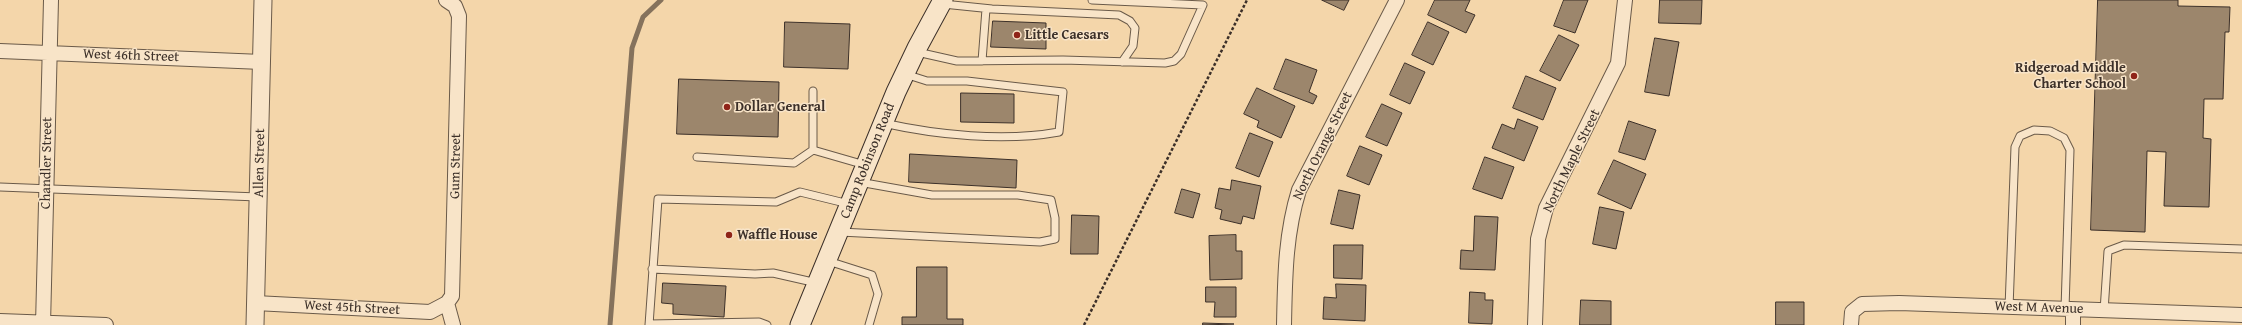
<!DOCTYPE html>
<html>
<head>
<meta charset="utf-8">
<style>
	body { margin:0 }
	canvas { display:block; background:#f4d6aa }
</style>
</head>
<body>
<canvas width="2242" height="325"></canvas>
<script>
const c = document.querySelector('canvas').getContext('2d');
c.lineJoin = 'round';
function stroke(path, color, width, dash) { c.strokeStyle = color; c.lineWidth = width; c.lineCap = dash ? 'butt' : 'round'; c.setLineDash(dash || []); c.stroke(path); }
function paint(path, color) { c.fillStyle = color; c.fill(path, 'evenodd'); }
function label(font, color, halo, rows, align = 'center') {
  c.font = font + ' "Gentium Book Plus",serif'; c.lineWidth = 3; c.setLineDash([]); c.textBaseline = 'middle'; c.strokeStyle = halo; c.fillStyle = color; for (const [text, x, y, turn = 0] of rows) {
    c.save(); c.translate(x, y); c.rotate((+turn || 0) * Math.PI / 180); c.textAlign = isNaN(turn) ? turn : align; if (halo) c.strokeText(text, 0, 0); c.fillText(text, 0, 0); c.restore();
  }
}
stroke(new Path2D(`
	M610,325L632,48L643,17L661,0`), '#85725c', 5);
const building = new Path2D(`
	M1322,0H1349L1344,10Z
	M1435,0H1470L1465,11L1475,15L1466,33L1428,15Z
	M1564,0H1588L1575,33L1554,26Z
	M1660,0H1702L1701,24L1659,23Z
	M2098,0H2178V6L2230,7L2229,32H2225L2223,99H2204L2203,138L2211,139L2209,207L2164,206L2166,152L2147,151L2145,232L2091,230Z
	M993,21L1046,23V49L991,47Z
	M785,22L850,24L848,69L784,67Z
	M1428,22L1449,32L1433,65L1412,55Z
	M1559,35L1579,45L1560,81L1540,71Z
	M1655,38L1679,42L1669,96L1645,92Z
	M1286,59L1317,70L1309,92L1317,96L1313,104L1274,89Z
	M1405,63L1425,72L1410,104L1390,95Z
	M1526,76L1556,88L1543,120L1513,108Z
	M679,79L779,82L778,137L677,134Z
	M1257,88L1295,106L1281,138L1257,127L1259,121L1244,114Z
	M961,93L1014,94V123L961,122Z
	M1382,104L1402,113L1387,146L1366,137Z
	M1518,119L1538,127L1524,161L1492,148L1502,124L1514,129Z
	M1629,121L1656,130L1645,160L1619,152Z
	M1250,133L1273,142L1259,177L1236,168Z
	M1360,146L1382,155L1369,185L1347,176Z
	M910,154L1017,160L1016,188L909,182Z
	M1485,157L1514,167L1502,199L1473,189Z
	M1614,160L1646,174L1631,209L1598,194Z
	M1232,180L1261,186L1254,219L1243,216L1241,224L1220,219L1222,210L1215,208L1219,188L1230,190Z
	M1182,189L1200,194L1193,218L1175,213Z
	M1339,190L1360,195L1353,229L1331,224Z
	M1600,207L1624,212L1616,249L1593,244Z
	M1072,215L1099,216L1098,254H1071Z
	M1475,216L1498,217L1495,270L1460,269L1461,250L1473,251Z
	M1236,235V251H1242V279L1210,280L1209,236Z
	M1334,245H1363L1362,279L1334,278Z
	M917,267H947V319H963V325H902V317H916Z
	M663,283L726,286L724,317L673,314V304L662,303Z
	M1336,284L1366,285L1365,321L1323,319L1324,297L1336,298Z
	M1206,287H1236V317H1214L1215,302H1206Z
	M1470,292L1485,293V300H1493L1492,324L1469,323Z
	M1581,300L1611,301V325H1580Z
	M1776,302H1804V325H1776Z
	M1203,323L1234,324L1203,325Z`);
paint(building, '#9c866c');
stroke(building, '#3c3029', 1);
const service = new Path2D(`
	M943,4L992,9L1119,15L1130,21L1135,28L1133,46L1122,62
	M917,52L957,61L1063,60L1165,63L1174,61L1181,54L1203,5L1092,0
	M982,61L986,9
	M813,91V150L865,165
	M883,123C937,135 1004,142 1059,132L1063,92L967,81H927L905,74
	M697,157L794,163L813,150
	M0,187L258,197
	M840,232L1040,242L1055,239V218L1051,200L1018,195H932L859,182
	M828,261L872,275L878,294L869,325
	M652,269L755,274L773,273L817,283
	M2009,308L2015,147L2020,136L2034,130L2050,131L2064,138L2070,150L2065,309
	M2104,311L2108,251L2124,245L2242,249
	M649,324L759,322L767,325
	M649,325L658,199L776,202L800,192L849,204`);
const minor = new Path2D(`
	M446,0L455,6L459,16L452,296L447,303L453,325
	M0,51L262,62
	M255,303L430,312L447,303
	M0,321L106,325
	M43,325L51,0
	M1284,325C1285,279 1285,235 1299,190L1397,0
	M1535,325L1538,239L1546,208L1618,63L1625,0
	M1851,325L1852,312L1862,304L1899,303L2242,315
	M2073,325V310`);
const tertiary = new Path2D(`
	M255,325L263,0`);
const secondary = new Path2D(`
	M800,325L896,92L917,48L943,0`);
stroke(service, '#6a5a49', 9);
stroke(minor, '#6a5a49', 16);
stroke(tertiary, '#6a5a49', 19);
stroke(secondary, '#3c3029', 21);
stroke(new Path2D(`
	M1084,325L1247,0`), '#3c3029', 2.5, [3, 2]);
stroke(service, '#f8e4c8', 7);
stroke(minor, '#f8e4c8', 14);
stroke(tertiary, '#f8e4c8', 17);
stroke(secondary, '#f8e4c8', 19);
for (const [x, y, r, color] of [
	[1017,35,4,"#8f2418"],
	[2134,76,4,"#8f2418"],
	[727,107,4,"#8f2418"],
	[729,235,4,"#8f2418"]
]) { const dot = new Path2D(); dot.arc(x, y, r, 0, 2 * Math.PI); c.fillStyle = color; c.fill(dot); stroke(dot, '#f8e4c8', 1.5); }
label('bold 14px', '#3c3029', '#f8e4c8', [
	["Little Caesars",1025,35],
	["Ridgeroad Middle",2126,68,"right"],
	["Charter School",2126,84,"right"],
	["Dollar General",735,107],
	["Waffle House",737,235]
], 'left');
label('14px', '#3c3029', '#f8e4c8', [
	["West 46th Street",131,56,2],
	["North Orange Street",1323,146,-64],
	["Camp Robinson Road",868,161,-68],
	["North Maple Street",1572,161,-64],
	["Chandler Street",47,163,-89],
	["Allen Street",260,163,-89],
	["Gum Street",456,166,-89],
	["West 45th Street",352,308,3],
	["West M Avenue",2039,308,2]
]);
</script>
</body>
</html>
